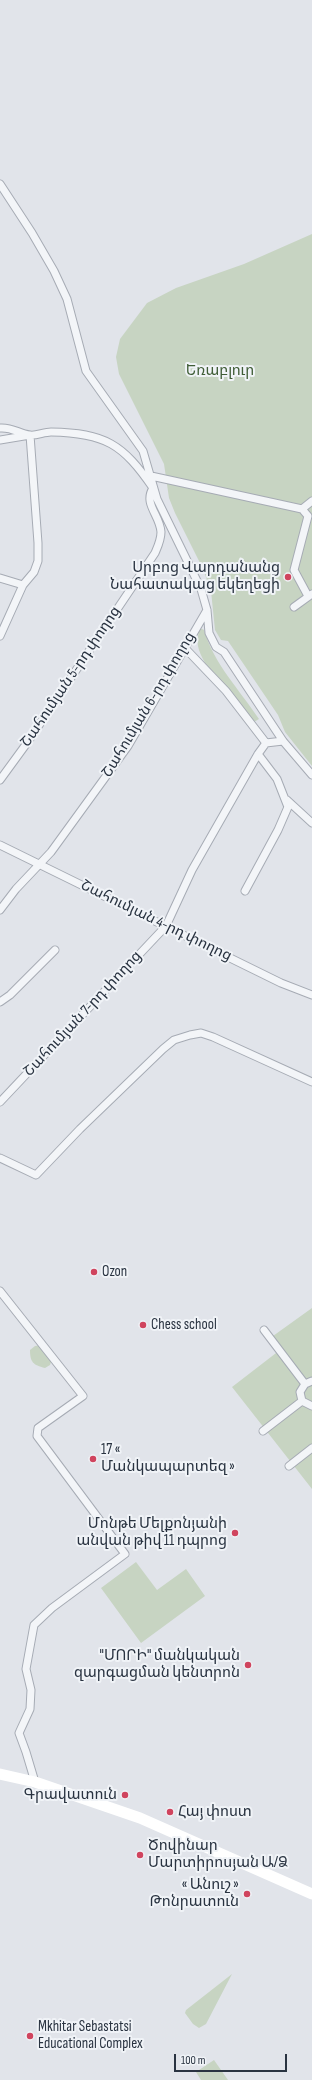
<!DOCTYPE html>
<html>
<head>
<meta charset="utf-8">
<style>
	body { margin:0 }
	#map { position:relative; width:312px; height:2080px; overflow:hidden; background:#e1e4ea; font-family:"Sofia Sans Condensed",sans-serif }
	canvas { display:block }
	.scale { position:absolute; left:174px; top:2054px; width:113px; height:18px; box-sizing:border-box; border:2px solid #293341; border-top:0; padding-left:5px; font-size:12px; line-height:14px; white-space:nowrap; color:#293341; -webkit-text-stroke:3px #f0f3f7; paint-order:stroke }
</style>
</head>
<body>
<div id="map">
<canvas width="312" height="2080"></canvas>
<div class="scale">100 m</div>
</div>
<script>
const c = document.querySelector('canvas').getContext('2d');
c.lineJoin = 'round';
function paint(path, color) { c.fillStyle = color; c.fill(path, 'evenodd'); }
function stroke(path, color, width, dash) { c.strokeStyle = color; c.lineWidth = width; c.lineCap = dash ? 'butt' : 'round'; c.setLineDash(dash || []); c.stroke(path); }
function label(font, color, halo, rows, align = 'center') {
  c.font = font + ' "Sofia Sans Condensed","Noto Sans Armenian",sans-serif'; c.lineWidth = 4; c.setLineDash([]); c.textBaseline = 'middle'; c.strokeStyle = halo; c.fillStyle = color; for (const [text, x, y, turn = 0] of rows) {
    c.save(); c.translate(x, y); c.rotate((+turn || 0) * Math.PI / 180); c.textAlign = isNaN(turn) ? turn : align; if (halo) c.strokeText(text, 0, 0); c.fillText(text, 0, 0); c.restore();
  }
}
paint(new Path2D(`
	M312,234V766L285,732L278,715L228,641L221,640L215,630L211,591L203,569L175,513L169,498L164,464L119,374L116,357L120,339L147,303L176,288L244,264Z
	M200,628L204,630C214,664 239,689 259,719L254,722L205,663C198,650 195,642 200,628Z
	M312,1308V1489L232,1387L280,1350L273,1336Z
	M42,1345L46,1355L52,1359L50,1365L45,1368C33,1365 30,1362 30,1350L35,1346Z
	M136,1562L157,1590L186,1569L205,1596L141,1643L101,1588Z
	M232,1974L206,2024L199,2028L193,2024L185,2013L186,2010Z
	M214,2060L228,2080H201L196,2072Z`), '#c7d4c2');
const street = new Path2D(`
	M0,184L32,233L54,271L67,299L86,371L143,451L157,499L201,589L207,610L209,633L216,647L224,652L283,741L312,775
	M0,428C13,427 19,434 30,435C36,436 44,432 51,432C105,433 123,444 153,488C143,504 160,515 161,532C161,540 158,546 155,553L27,743L0,780
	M0,440L30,435L38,543V561L34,572L23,585L0,636
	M151,476L302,509L308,516L294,570L308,596
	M302,509L312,501
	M0,578L23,585
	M294,607L312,594
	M184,647L226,691L266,743
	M287,800L312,823
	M0,845L281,983L312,995
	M245,891L278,830L288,807L277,779L258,754
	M0,910L16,889L51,852L128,746L207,610
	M0,1002L10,995L55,950
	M0,1102L166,926L192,870L258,754L266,743L283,741
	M0,1158L36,1175L80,1129L163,1049L174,1040L190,1035L201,1033L213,1037L312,1082
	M0,1291L83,1396L38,1428L37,1436L125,1554L52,1608L34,1625L26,1669L31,1690L30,1709L19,1733L26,1752L35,1782
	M264,1330L305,1384
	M312,1381L305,1384L300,1392L302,1401L312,1406
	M263,1431L302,1401
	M289,1466L312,1448`);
stroke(street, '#a6abb4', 9);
stroke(street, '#f3f5f8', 7);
stroke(new Path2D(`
	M0,1774L35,1782L140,1818L312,1894`), '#fff', 11);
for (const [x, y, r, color] of [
	[288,577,4,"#d0445e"],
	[94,1272,4,"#d0445e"],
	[143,1325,4,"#d0445e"],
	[93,1459,4,"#d0445e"],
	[235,1533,4,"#d0445e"],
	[248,1665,4,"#d0445e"],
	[125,1795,4,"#d0445e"],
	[170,1812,4,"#d0445e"],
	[140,1855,4,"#d0445e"],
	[247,1894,4,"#d0445e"],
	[30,2036,4,"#d0445e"]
]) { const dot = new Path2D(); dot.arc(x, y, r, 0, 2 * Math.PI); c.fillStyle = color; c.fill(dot); stroke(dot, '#f0f3f7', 1.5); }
label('15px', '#3f5d36', '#f0f3f7', [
	["Եռաբլուր",220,371]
]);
label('15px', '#293341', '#f0f3f7', [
	["Սրբոց Վարդանանց",280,568,"right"],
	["Նահատակաց եկեղեցի",280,585,"right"],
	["Ozon",102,1272],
	["Chess school",151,1325],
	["17 «",101,1450],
	["Մանկապարտեզ »",101,1467],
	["Մոնթե Մելքոնյանի",227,1524,"right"],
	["անվան թիվ 11 դպրոց",227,1541,"right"],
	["\"ՄՈՐԻ\" մանկական",240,1656,"right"],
	["զարգացման կենտրոն",240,1673,"right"],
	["Գրավատուն",117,1795,"right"],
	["Հայ փոստ",178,1812],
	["Ծովինար",148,1846],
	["Մարտիրոսյան Ա/Ձ",148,1863],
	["« Անուշ »",239,1885,"right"],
	["Թոնրատուն",239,1902,"right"],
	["Mkhitar Sebastatsi",38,2027],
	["Educational Complex",38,2044]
], 'left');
label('15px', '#293341', '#f0f3f7', [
	["Շահումյան 5-րդ փողոց",71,677,-56],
	["Շահումյան 6-րդ փողոց",149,705,-59],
	["Շահումյան 4-րդ փողոց",156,921,26],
	["Շահումյան 7-րդ փողոց",83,1014,-47]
]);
</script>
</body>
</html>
